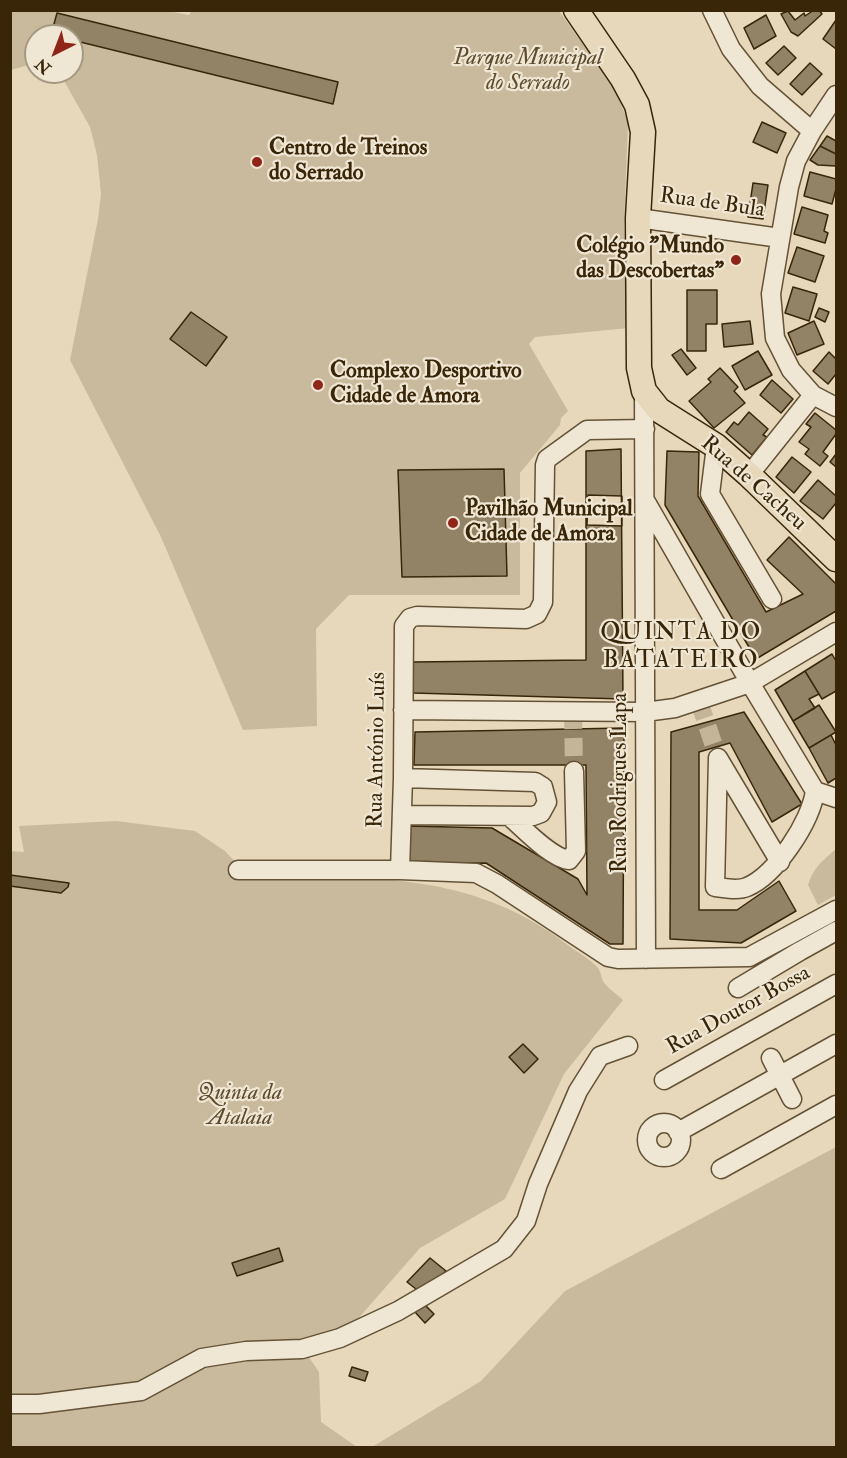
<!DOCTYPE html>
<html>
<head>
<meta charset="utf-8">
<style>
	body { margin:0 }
	#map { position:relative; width:847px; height:1458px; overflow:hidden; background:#e7d8bc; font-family:"IM FELL Double Pica",serif }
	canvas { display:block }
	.frame { position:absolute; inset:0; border:12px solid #392609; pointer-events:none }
	.north { position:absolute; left:24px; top:24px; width:60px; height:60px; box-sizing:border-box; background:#efe6d3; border:2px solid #a69982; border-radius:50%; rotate:222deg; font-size:16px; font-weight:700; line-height:24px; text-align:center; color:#392609 }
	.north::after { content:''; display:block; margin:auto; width:21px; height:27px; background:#8f2418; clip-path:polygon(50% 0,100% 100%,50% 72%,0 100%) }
</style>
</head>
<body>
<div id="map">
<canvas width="847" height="1458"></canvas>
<div class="frame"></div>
<div class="north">N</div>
</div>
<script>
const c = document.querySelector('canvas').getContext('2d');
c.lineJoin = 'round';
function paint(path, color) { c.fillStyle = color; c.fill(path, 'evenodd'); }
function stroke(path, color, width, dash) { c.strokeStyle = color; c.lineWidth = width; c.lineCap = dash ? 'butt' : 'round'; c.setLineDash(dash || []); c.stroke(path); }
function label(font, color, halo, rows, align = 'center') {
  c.font = font + ' "IM FELL Double Pica",serif'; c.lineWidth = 4.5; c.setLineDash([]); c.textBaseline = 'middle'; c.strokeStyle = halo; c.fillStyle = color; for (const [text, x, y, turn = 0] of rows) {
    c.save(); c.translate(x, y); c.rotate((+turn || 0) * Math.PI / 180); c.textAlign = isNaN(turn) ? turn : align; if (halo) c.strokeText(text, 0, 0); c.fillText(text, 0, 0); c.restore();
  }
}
paint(new Path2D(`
	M163,10L189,15L192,10L559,11L616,90L628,123L624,226L629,328L535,337L529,344L568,411L561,418L560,425L520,473V595H349L316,629L317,726L243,730L161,537L70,360L98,219L101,194L97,155L90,127L59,72H72V36H36V63L11,70V11Z
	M116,821L195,831L225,851L249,877C363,877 469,870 565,943C574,950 592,960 598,968C601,972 601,977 603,981C607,988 617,994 623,1000L564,1074L505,1199L420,1248L356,1321L300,1344L319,1372L321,1422L357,1447H11L10,851L24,852L19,826Z
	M836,849V895L818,905L808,885C813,868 823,860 836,849Z
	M836,1147V1447H372L481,1381L565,1291Z`), '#c9ba9e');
const building = new Path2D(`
	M814,10H819L822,14L798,36L791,32L781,14L788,11L795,20L804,13L805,16Z
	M57,13L338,82L333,104L72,40V36L51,35Z
	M766,15L776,36L754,49L744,28Z
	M836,20V49L823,39Z
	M784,46L796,58L778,75L766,63Z
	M810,63L822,74L802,95L790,84Z
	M762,122L786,133L777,153L753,142Z
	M827,136L836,141V154L820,146Z
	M820,146L836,154V166L818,165L810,160Z
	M810,172L836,179V189L832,204L804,196Z
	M753,183L768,185L763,219L748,217Z
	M802,207L828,215L824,231L828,233L825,243L794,234Z
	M797,247L824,256L815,282L788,273Z
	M793,287L817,294L809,321L785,313Z
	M687,290H717V324H706V351H687Z
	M819,308L829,312L825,322L815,317Z
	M191,312L227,337L206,366L170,339Z
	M750,321L753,344L724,347L722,324Z
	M814,321L824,344L797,355L788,333Z
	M681,349L696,368L687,375L672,355Z
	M758,351L772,375L745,390L732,366Z
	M829,352L836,359V374L828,384L813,371Z
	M720,368L738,387L734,391L745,403L714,428L689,401L711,382L708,379Z
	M772,380L793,399L781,413L760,395Z
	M749,412L768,429L763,435L767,437L752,455L726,432L734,422L738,425Z
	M815,413L836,430V434L823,452L828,456L820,466L805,454L809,449L799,442L811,427L806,424Z
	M621,449L623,699L413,693V662L586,660V451Z
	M667,451L699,452L698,496L766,612L803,594L767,560L789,537L836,584V611L756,659L665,505Z
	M836,454V467L830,462Z
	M792,457L811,472L794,493L776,477Z
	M504,469L507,576L402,577L398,470Z
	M818,480L836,496V503L823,519L800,501Z
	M588,495L622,496V526L587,525Z
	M832,654L836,661V691L822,699L805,671Z
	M805,671L819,694L809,699L815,708L793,721L775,690Z
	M819,705L836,732L809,748L793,721Z
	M744,712L802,804L772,822L730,743L699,752V910H737L779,881L796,911L741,943L670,939L671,732Z
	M624,728L623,944H610L486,863L409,864V826L492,828L578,879L587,895L586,765H414L415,732Z
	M831,735L836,745V778L828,783L809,748Z
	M10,875L69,883L68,887L61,893L10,886Z
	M523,1044L538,1059L524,1073L509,1057Z
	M279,1248L283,1261L237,1276L232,1263Z
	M430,1258L446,1271L421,1293L407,1282Z
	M424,1304L434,1314L425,1323L415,1312Z
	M352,1367L368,1372L365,1381L349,1376Z`);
paint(building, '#938366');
stroke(building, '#392609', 1.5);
stroke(new Path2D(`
	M699,701L718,758
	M573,711L574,771`), '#c4b498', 18, [18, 9]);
const minor = new Path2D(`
	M712,10L731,49L760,86L812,131
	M836,95L812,131L796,161L789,187L771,294L775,338L791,370L813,395L836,407
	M638,218L780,238
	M644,391L646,959
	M716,446L710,494L772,599
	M749,475L813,395
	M646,502L750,683L815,791
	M403,710L645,712L675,708L750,683L836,632
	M718,758L715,887C725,888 738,891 747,887C776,875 811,821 815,791
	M718,758L780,862
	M815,791L836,798
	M402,815L533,816L541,813L547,802L543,787L535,782L403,778
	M509,816C523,828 551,858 569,860L576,851L574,771
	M238,870H400L476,873L497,884L608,957L618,959L749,957L836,910
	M400,870L403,778L404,626L410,618L417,616L526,619L537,614L543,602L545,465L547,459L587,430L645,429
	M738,988L800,951L836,931
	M771,1058L792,1099
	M664,1080L836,984
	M647 1140a17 17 0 1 1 34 0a17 17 0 1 1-34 0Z
	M678,1132L836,1044
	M721,1169L836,1105
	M10,1404H39L141,1391L202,1358L246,1351L302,1349L340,1338L398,1311L504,1249L526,1221L538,1184L578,1091L600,1056L628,1046`);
const major = new Path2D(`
	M576,10L623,79L637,105L643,132L638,218L639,368L644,391L659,410L716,446L749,475L836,559`);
stroke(minor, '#645236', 21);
stroke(major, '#392609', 27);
stroke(minor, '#efe6d3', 18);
stroke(major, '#e7d8bc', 24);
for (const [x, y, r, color] of [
	[257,162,6,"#8f2418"],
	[736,260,6,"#8f2418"],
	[318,385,6,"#8f2418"],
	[453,523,6,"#8f2418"]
]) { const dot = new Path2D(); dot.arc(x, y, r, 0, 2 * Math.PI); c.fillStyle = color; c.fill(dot); stroke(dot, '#efe6d3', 2); }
label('italic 22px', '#5d4b2e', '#efe6d3', [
	["Parque Municipal",528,59],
	["do Serrado",528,84],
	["Quinta da",240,1094],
	["Atalaia",240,1119]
]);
label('bold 22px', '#392609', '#efe6d3', [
	["Centro de Treinos",269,149],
	["do Serrado",269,174],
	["Colégio \"Mundo",724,247,"right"],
	["das Descobertas\"",724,272,"right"],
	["Complexo Desportivo",330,372],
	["Cidade de Amora",330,397],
	["Pavilhão Municipal",465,510],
	["Cidade de Amora",465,535]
], 'left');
label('22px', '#392609', '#efe6d3', [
	["Rua de Bula",712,204,8],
	["Rua de Cacheu",753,484,41],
	["Rua António Luís",378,750,-89],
	["Rua Rodrigues Lapa",621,783,-90],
	["Rua Doutor Bossa",739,1011,-29]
]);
c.letterSpacing = '1.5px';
label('24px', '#392609', '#efe6d3', [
	["QUINTA DO",681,634],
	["BATATEIRO",681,662]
]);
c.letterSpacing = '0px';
</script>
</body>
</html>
